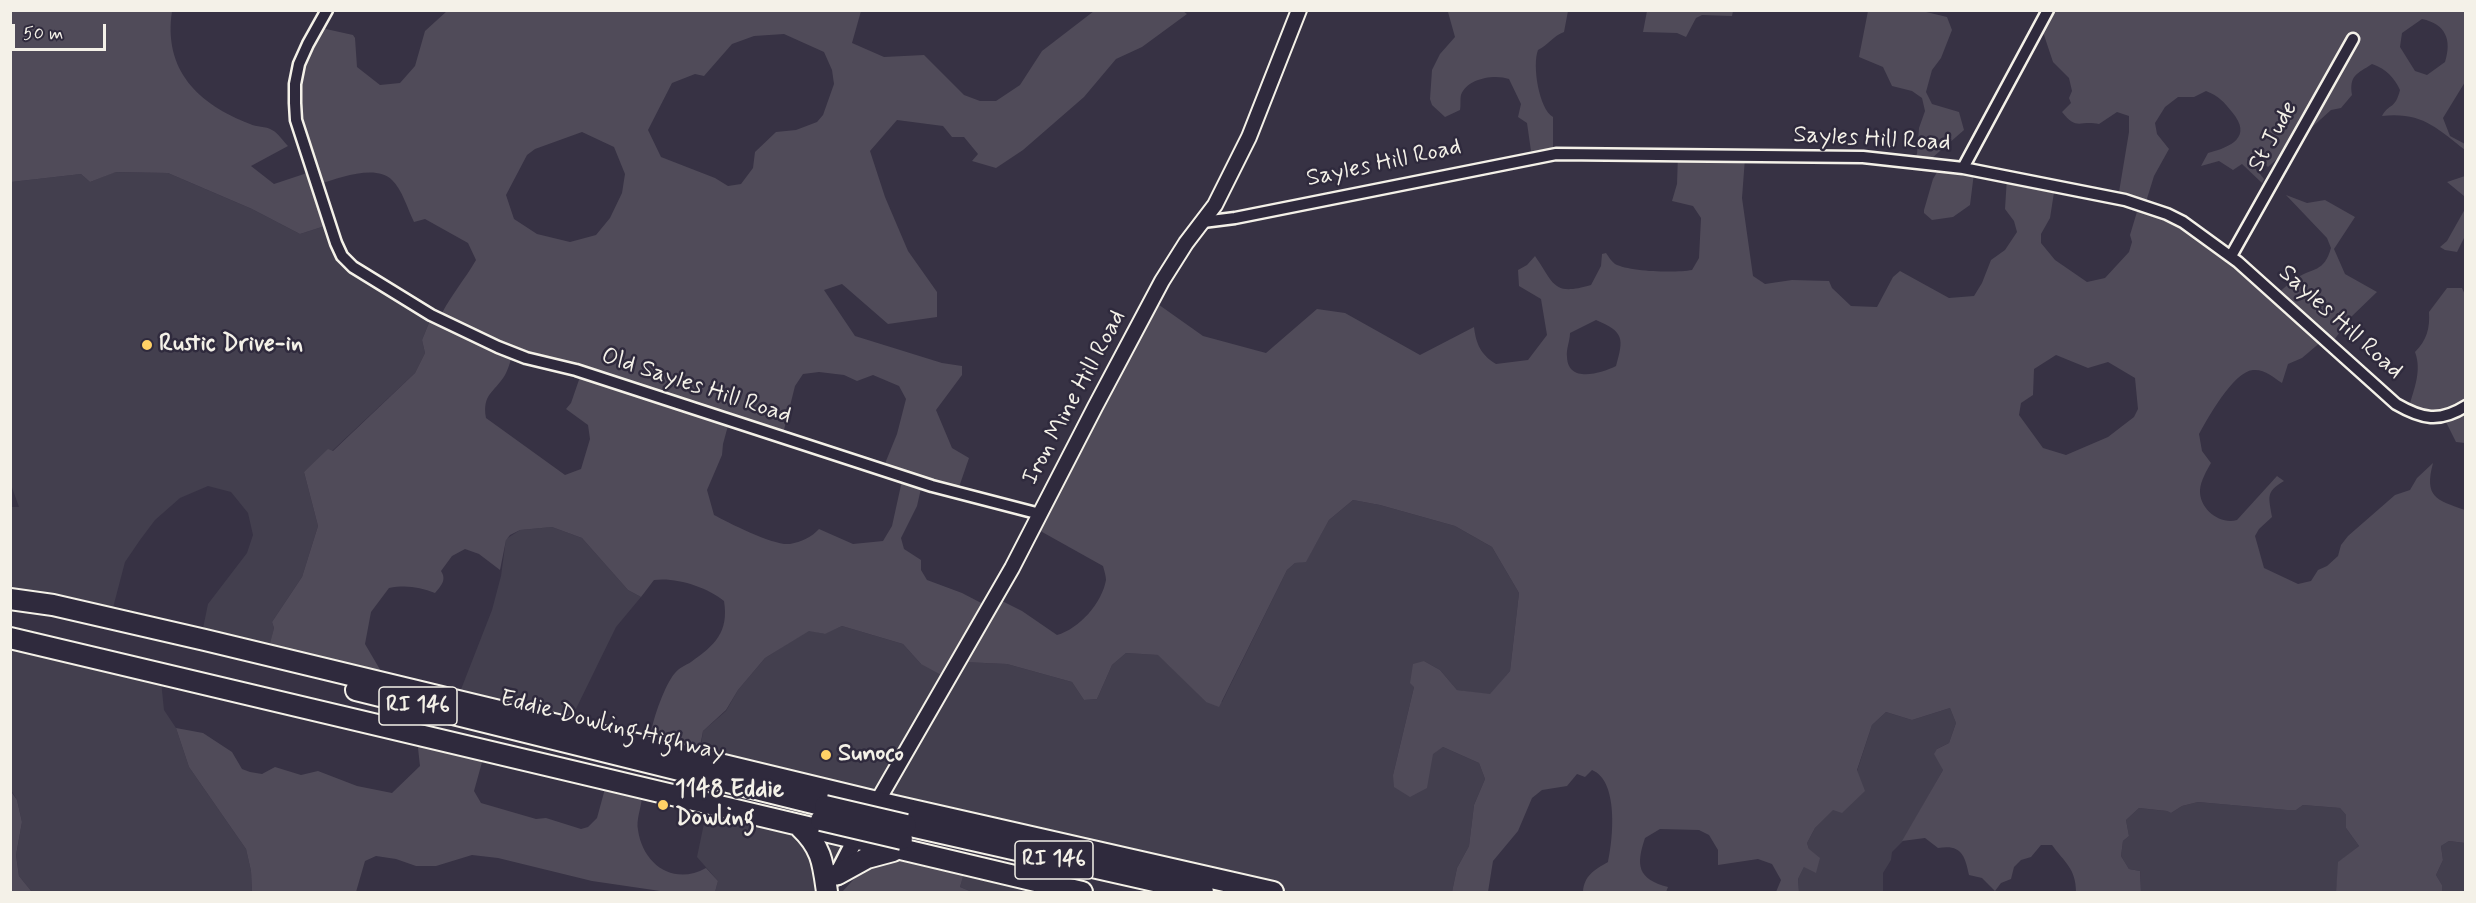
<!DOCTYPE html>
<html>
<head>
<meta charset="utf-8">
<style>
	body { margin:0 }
	#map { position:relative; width:2476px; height:903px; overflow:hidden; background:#373244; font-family:Mynerve,sans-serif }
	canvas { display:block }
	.frame { position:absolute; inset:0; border:12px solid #f4f1e8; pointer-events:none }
	.scale { position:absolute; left:12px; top:24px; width:94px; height:27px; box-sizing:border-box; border:3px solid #f4f1e8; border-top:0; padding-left:8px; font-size:18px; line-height:21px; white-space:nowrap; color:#f4f1e8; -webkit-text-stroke:4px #2f2a3d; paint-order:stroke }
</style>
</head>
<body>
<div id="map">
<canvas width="2476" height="903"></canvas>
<div class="frame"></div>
<div class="scale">50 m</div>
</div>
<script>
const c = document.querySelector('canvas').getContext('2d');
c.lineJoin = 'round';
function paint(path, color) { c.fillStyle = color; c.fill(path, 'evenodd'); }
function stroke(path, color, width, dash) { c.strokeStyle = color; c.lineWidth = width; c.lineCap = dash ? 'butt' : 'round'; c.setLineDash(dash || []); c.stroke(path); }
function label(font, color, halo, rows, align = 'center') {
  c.font = font + ' Mynerve,sans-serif'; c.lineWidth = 5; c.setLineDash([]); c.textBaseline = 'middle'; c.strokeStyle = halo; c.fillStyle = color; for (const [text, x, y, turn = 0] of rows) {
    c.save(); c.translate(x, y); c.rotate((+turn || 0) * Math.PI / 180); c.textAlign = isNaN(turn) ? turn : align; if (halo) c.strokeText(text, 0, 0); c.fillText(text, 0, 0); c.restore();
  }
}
paint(new Path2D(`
	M115,172L168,173L252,209L300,234L331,224L339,242L357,269L433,313L422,340L425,353L415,373L332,451L304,472L318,526L302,577L272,622L274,628L269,649L201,638L208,604L247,553L253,535L248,513L231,492L208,486L180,498L155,520L140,540L125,562L109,623L11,603V507H19L10,482L11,182L81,174L90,182Z
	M1353,500L1380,505L1455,526L1492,547L1519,593L1510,671L1490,695L1457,690L1440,670L1424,661L1414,687L1393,775L1443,747L1479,763L1485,779L1474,805L1469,846L1457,868L1452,892H1273L700,752L703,731L726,711L738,690L765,658L809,630L824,634L842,626L903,644L921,664L963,662L1007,664L1072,682L1084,700L1097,699L1112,665L1126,653L1159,655L1206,702H1222L1287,570L1295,563L1306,561L1329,520Z
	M552,527L582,538L628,590L641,597L616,627L572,717L460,692L492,610L501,576L506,539L520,530Z
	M10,643L161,681L164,710L176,728L189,767L246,849L251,871L252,892H32L19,876L16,855L22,822L17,800L11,790Z
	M1950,708L1956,723L1949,743L1937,749L1943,770L1903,841L1892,852L1891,860L1883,873V892H1799L1798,879L1804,867L1809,849L1807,843L1815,828L1833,809L1857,771L1872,725L1886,712L1912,720Z
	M2198,802L2287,810H2296L2303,805L2340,808L2346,815V828L2359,846L2339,862L2336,892H2141L2140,871L2129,869L2121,856L2123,841L2129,836L2126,820L2139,808L2167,811L2171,813L2182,806Z
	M707,809L852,841L822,892H715L718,881L697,857Z
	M2449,841L2465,843V892H2442V885L2436,875L2443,860L2441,846Z
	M965,870L1062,892H972L960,887Z`), '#433f4e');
paint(new Path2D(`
	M11,11H172C163,70 198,104 250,124C256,127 266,126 272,130C278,133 283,141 288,146L251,166L274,184L313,171L300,127L297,80L317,27L353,35L355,38L357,67L380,85L400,83L415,66L425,31L447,11H861L852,43L884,57L924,55L964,95L980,101H996L1020,85L1042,51L1094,11H1183L1187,14L1142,47L1116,59L1084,97L1023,150L996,168L972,161L978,154L964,137H952L943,126L897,120L870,151L885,197L908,251L937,292V317L888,324L842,284L824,290L855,336L942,363L962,366V375L936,410L952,448L969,458L958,490L922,484L917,506L901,538L904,549L921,560V570L927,580L962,593L987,606L996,598L1022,611L1057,635C1079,629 1102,603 1106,580C1106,576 1104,570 1103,566L1035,528L1155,302L1203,336L1266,353L1317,309L1345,313L1420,355L1474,327C1476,344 1481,355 1496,364L1528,360L1547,335L1541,299L1519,286L1518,270L1527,265L1535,256C1555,285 1553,296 1591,285L1601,266L1602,254L1606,253C1609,257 1611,261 1615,264C1630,272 1676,273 1692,270L1699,258L1701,218L1693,206L1672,201L1677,184L1678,154L1745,158L1742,198L1753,276L1765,284L1792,280L1829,281L1832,288L1851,306L1877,307L1893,277L1900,271L1949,298L1974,296L1982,283L1991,260L2005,250L2017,232L2014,221L2005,209L2007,177L2055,186L2050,218L2041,234V243L2055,260L2087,282L2105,278L2129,252L2132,242L2130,235L2139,205L2118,198L2129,132V116L2117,112L2099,124C2079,120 2077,131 2062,112L2071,103L2069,98L2072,91L2069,78L2053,62L2042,29L2048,11H2465V82L2443,118L2450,136L2465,144V150C2435,127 2422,112 2382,116C2389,103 2395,110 2400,90C2394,77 2386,69 2372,64C2357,74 2349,75 2352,95L2341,108L2331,110L2268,167L2254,153L2247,158L2264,179L2262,183L2242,164L2233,170L2219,161L2201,166L2208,153C2231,147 2253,137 2232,112C2224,102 2219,96 2206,91L2194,97H2178L2165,107L2155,123L2157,134L2169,149L2154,176L2145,205L2168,215L2276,295C2282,290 2288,284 2295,279C2313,267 2324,273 2331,248L2327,238L2286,195L2307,203L2325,200L2355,217L2334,249L2345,274L2377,292L2351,317L2331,344L2322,341L2302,358L2288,364L2282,383C2273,377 2265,369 2253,370C2233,372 2208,418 2199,434L2202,451L2211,463C2206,472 2201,480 2200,490C2199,509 2220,525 2237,520L2277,476L2284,481C2265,492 2269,497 2272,517L2259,529L2255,536L2264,568L2298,584L2311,581L2318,570L2327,566L2338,556L2341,545L2348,536L2395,495L2410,490L2417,478L2433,463C2424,497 2436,500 2465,510V843L2449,841L2441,846L2443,860L2436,875L2442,885V892H2336L2338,862L2359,846L2346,828V815L2340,808L2303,805L2296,810H2287L2198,802L2182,806L2171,813L2167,811L2139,808L2126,820L2129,836L2123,841L2121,856L2129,869L2140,871L2141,892H2076C2076,868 2064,862 2052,845H2041L2031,857L2021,860L2014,867L2011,879L2001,883L1995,891L1982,878L1969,875C1965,855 1961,844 1938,848L1925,838L1902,841L1943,770L1934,754L1937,749L1949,743L1956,723L1950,708L1912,720L1886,712L1872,725L1857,770L1865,791L1842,813L1833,810L1815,828L1807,843L1809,849L1820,858L1816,873L1804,867L1798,879L1799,892H1776L1781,880L1772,864L1758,859L1718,865V850L1709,835L1699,830L1660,829L1645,838C1636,865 1637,879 1668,887L1666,892H1583C1584,876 1594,870 1608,862C1613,839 1619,781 1592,770L1585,777L1577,774L1567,786L1542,790L1532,798L1518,831L1493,861L1488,892H1452L1457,868L1469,846L1474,805L1485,779L1479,763L1443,747L1433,754L1427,788L1410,797L1394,787L1393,775L1414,687L1410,683L1413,664L1424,661L1440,670L1457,690L1490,694L1510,671L1519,593L1492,547L1455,526L1380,505L1353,500L1329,520L1306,562L1295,563L1287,570L1219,707L1206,702L1158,655L1126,653L1112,665L1097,699L1084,700L1072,682L1007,664L963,662L945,677L921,664L903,644L842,626L825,634L809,631L765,658L738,690L726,710L703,731L699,752L651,733C653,719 665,684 675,673C679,668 686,665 691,662C715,645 729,632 724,601C707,587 676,577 654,580L641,597L628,590L582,538L552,527L520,530L510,535L506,540L500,570L479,554L465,549L452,556L441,571C447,580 441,586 435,593C420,587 406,585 389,588L371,612L365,644L382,673L269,647L274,628L272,622L302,577L318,526L304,472L328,449L333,451L415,373L425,353L422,340L433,313H442C452,294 465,279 476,260L468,243L425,219L414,222C408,210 402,189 392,180C376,164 339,178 320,184L331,224L300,234L252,209L168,173L116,172L90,182L81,174L11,182ZM2422,19C2446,24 2452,40 2445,62L2427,75L2415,71L2400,47L2402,33ZM784,34L824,52L832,70L834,84L823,115L817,122L796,130L776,132L755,152L753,168L741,184L728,186L715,178L661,157L648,130L672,83L695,74L704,76L732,44L754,36ZM582,132L614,147L625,174L622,193L610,218L596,235L570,242L537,234L514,219L506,195L527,155L535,149ZM1596,320C1624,332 1624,338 1616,366C1602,373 1568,384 1567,357C1566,349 1570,341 1570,333ZM514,351L581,374L571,403L566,409L588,425L590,439L581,469L565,475L486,418C482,394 494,393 505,375C509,368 511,358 514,351ZM2056,355L2088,368L2108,362L2135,378L2138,409L2134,417L2108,437L2066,455L2043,448L2019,415L2021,403L2033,395L2034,369ZM819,372L844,375L857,381L873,375L899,386L906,399L897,434L884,466L903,476L892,526L883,541L853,544L819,529C812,537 801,542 790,544C774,546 729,523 714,515L707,490L722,455L723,444L729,422L783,434L795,386L803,374Z
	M1647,11V10L1733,11L1732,16L1702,15L1696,18L1686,37L1677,33L1643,32Z
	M1868,11H1922L1947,17L1952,30L1941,58L1932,70L1926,92L1932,104L1959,112L1964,130L1924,165L1914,159L1917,154L1919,128L1925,111L1922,98L1912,91L1892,86L1883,67L1859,57Z
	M1448,12L1568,11L1564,32C1553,36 1548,45 1538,50C1532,65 1539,109 1553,117V149L1531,151L1527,123L1518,117L1521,104L1509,79C1495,74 1467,78 1461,95C1460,99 1461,106 1460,110L1445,117L1432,105L1430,99L1432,70L1440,54L1455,37Z
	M1940,167L1974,173L1970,205L1953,217L1932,220L1924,213V210L1933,179Z
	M2465,176H2466L2465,204L2464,196L2447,182Z
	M2465,209V236L2457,252L2445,250L2440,247L2447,241Z
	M2447,288H2462L2466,297L2465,443L2456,442L2443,416L2409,407C2414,389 2422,371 2415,352C2427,340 2430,328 2429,312Z
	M176,728L203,733L232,752L242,769L250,772L262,774L275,767L301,775L318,771L357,786L392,793L420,766L418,748L420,740L484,755L474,791L481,803L536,819L546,818L581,829L588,827L597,818L606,785L642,798C641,808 636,820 638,830C643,865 674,886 706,868L718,881L715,892H667L592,881L498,858L472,855L436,866H416L396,859L376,856L365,861L356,892H252L251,871L246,849L189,767Z
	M10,790L17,800L22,822L16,855L19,876L32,892H11Z
	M899,857L965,870L960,887L972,892H842L866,866Z`), '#504b59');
const minor = new Path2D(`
	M327,10L308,44L299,64L295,84V103L296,120L336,243L342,256L353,267L431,315L498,347L526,358L576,370L932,486L1040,514
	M1963,168L2048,10
	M1203,222L1235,218L1556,154L1863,157L1963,168L2125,200L2167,214L2183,222L2238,262L2396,404C2422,419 2439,423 2466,406
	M2231,256L2353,39`);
const tertiary = new Path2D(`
	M873,809L1012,568L1095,407L1162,281L1186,243L1215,205L1249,137L1299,10`);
const secondary = new Path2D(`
	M836,877L855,840`);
const motorway = new Path2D(`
	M10,599L53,605L205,640L877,802L1273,892
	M10,638L1082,892
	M356,690L825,806
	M906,825L1203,892
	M800,827C822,848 823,863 827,892
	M838,874L867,858L893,851`);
stroke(minor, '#f4f1e8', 15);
stroke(tertiary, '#f4f1e8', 18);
stroke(secondary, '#f4f1e8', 20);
stroke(motorway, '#f4f1e8', 24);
stroke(minor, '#2f2a3d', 10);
stroke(tertiary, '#2f2a3d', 14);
stroke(secondary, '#2f2a3d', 15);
stroke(motorway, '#2f2a3d', 20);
const motorwayBridge = new Path2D(`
	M825,806L906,825
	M821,820L902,839`);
stroke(motorwayBridge, '#f4f1e8', 24, []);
stroke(motorwayBridge, '#2f2a3d', 20);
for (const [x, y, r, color] of [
	[147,345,6,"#ffd166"],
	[826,755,6,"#ffd166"],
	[663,805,6,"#ffd166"]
]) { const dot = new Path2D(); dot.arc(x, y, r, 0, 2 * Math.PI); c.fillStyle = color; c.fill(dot); stroke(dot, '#2f2a3d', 2); }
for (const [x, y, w] of [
	[418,706,78],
	[1054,860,78]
]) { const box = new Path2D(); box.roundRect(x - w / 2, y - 19, w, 38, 4.5); c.fillStyle = '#2f2a3d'; c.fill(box); stroke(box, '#f4f1e8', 1.5); }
label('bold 22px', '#f4f1e8', null, [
	["RI 146",418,706],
	["RI 146",1054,860]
]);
label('24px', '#f4f1e8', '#2f2a3d', [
	["St Jude",2274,137,-61],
	["Sayles Hill Road",1872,140,3],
	["Sayles Hill Road",1384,164,-12],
	["Sayles Hill Road",2340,323,42],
	["Old Sayles Hill Road",696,387,18],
	["Iron Mine Hill Road",1075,398,-62],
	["Eddie Dowling Highway",612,727,14]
]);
label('bold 24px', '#f4f1e8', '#2f2a3d', [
	["Rustic Drive-in",159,345],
	["Sunoco",838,755],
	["1148 Eddie",675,791],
	["Dowling",675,819]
], 'left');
</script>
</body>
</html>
